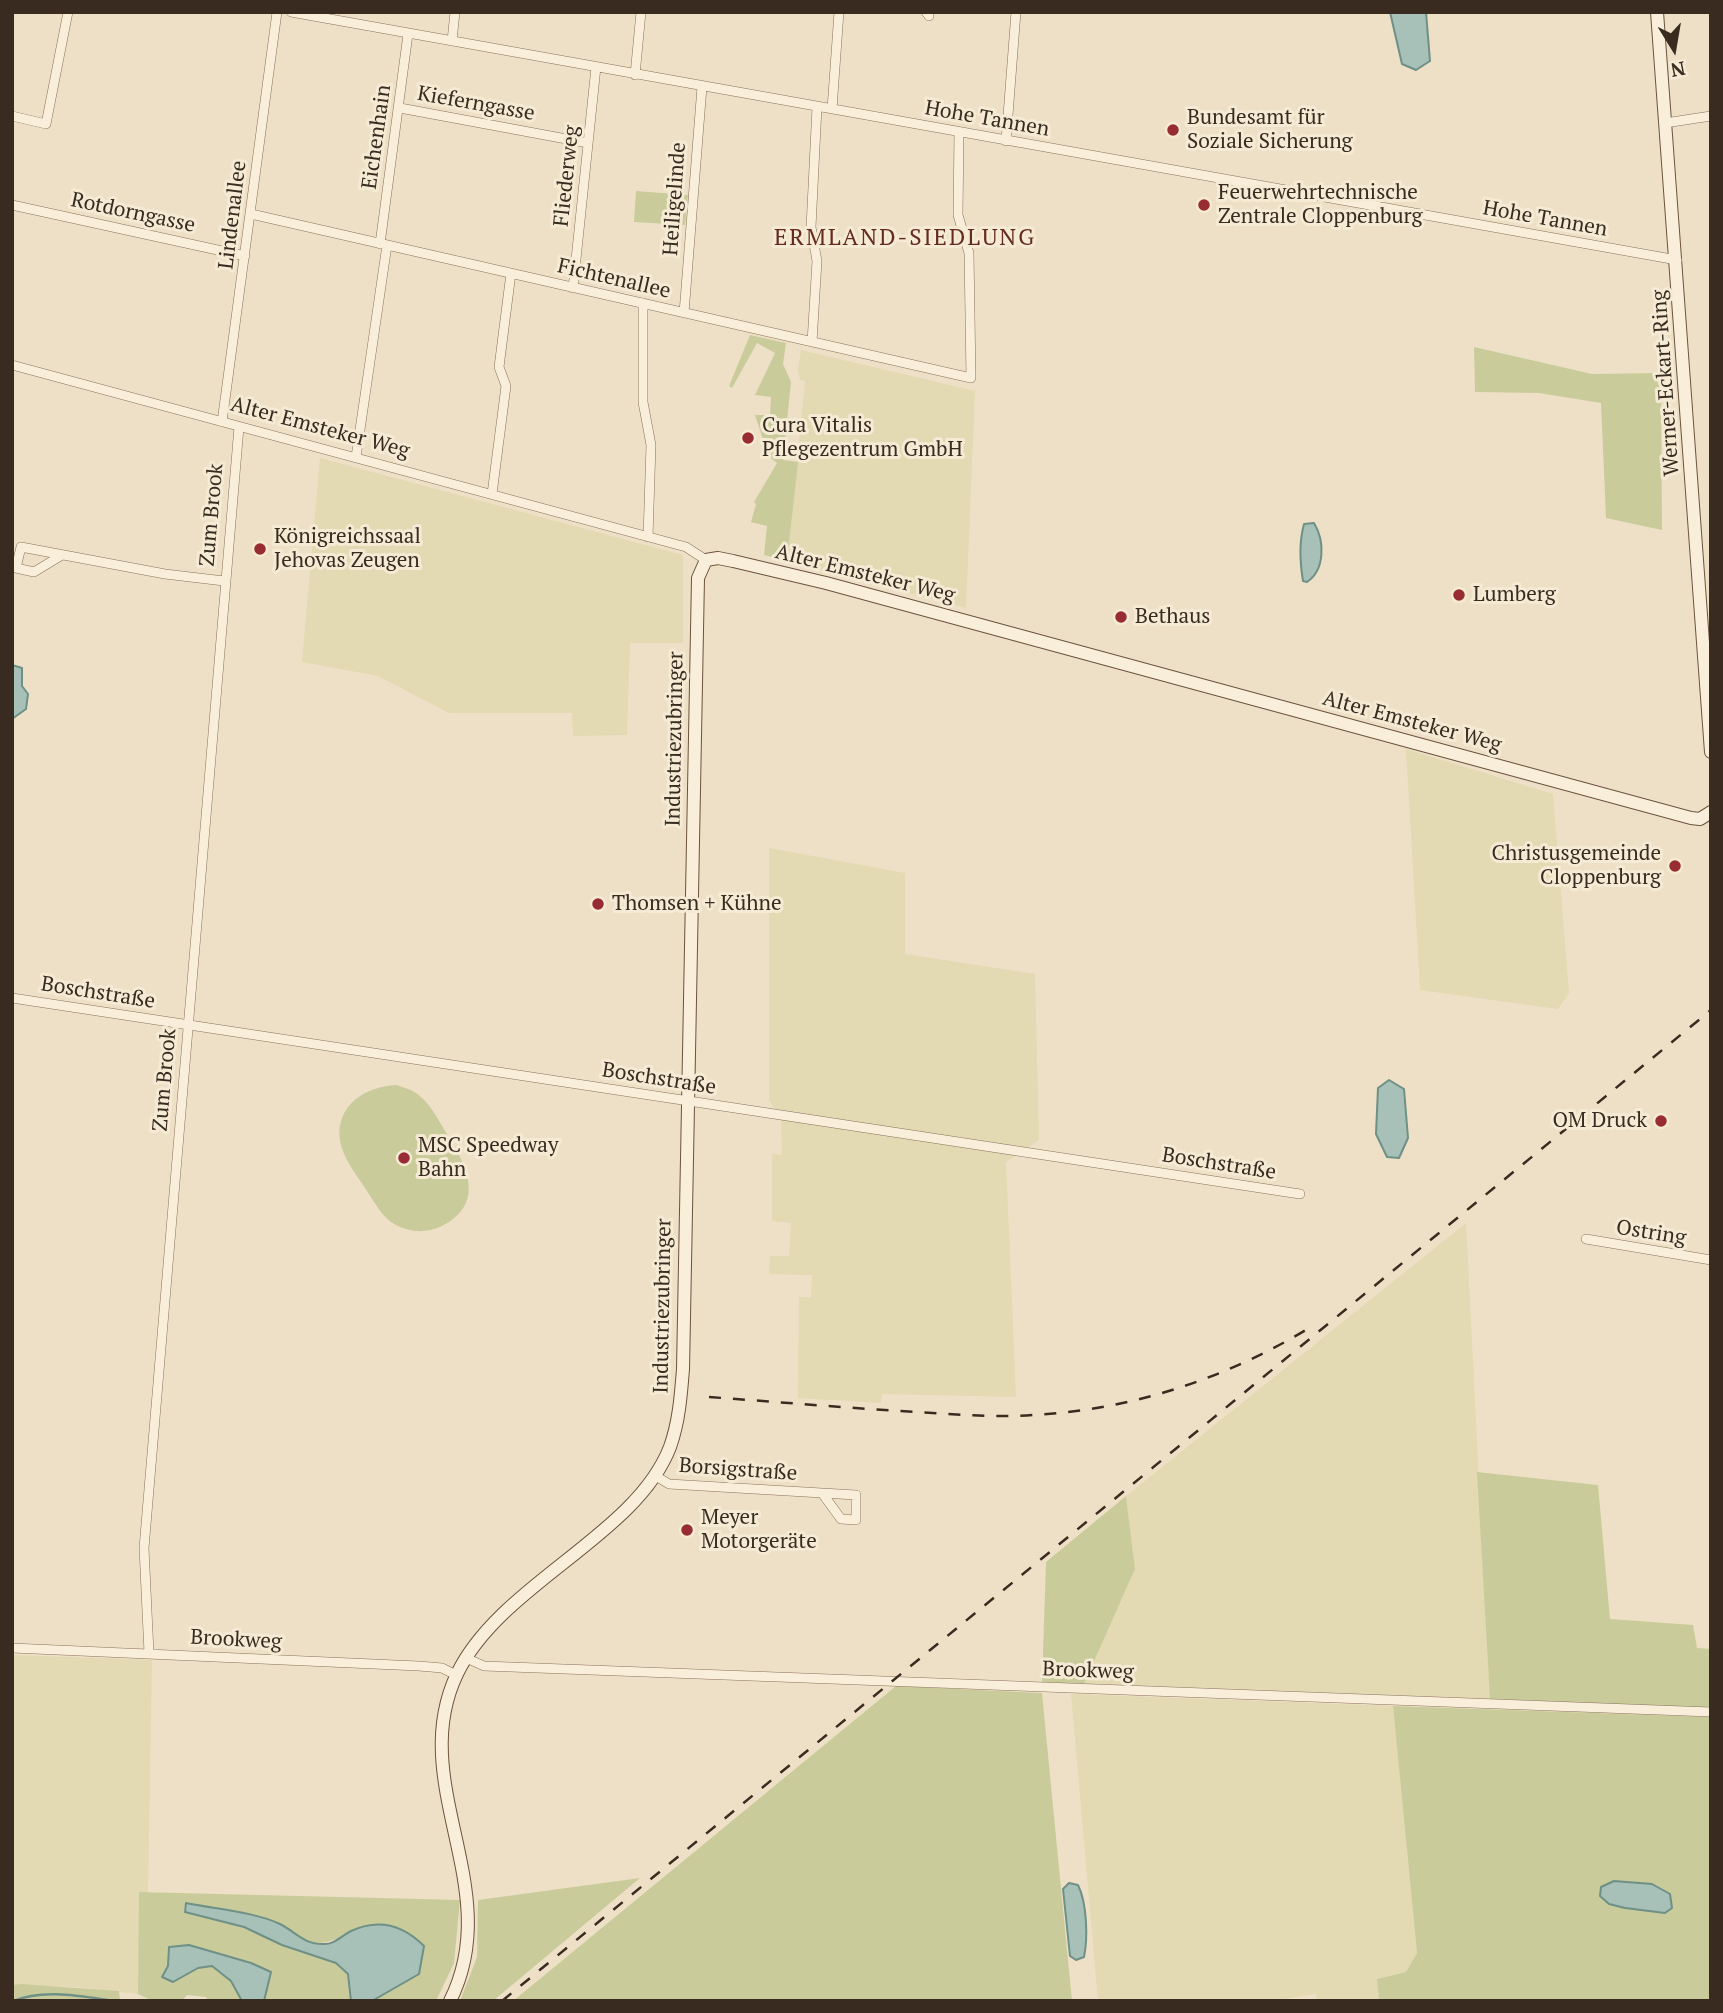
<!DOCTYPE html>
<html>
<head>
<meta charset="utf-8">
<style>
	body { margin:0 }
	#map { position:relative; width:1723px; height:2013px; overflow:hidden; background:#eee0c6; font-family:"PT Serif",serif }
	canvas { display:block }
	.frame { position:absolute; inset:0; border:14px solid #392b1f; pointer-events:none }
	.north { position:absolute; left:1639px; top:14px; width:70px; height:70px; -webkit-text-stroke:5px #f5ebd5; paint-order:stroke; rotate:169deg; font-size:19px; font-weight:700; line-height:28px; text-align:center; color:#392b1f }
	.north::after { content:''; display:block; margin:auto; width:24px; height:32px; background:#392b1f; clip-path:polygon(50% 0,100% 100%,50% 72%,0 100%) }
</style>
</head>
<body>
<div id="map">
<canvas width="1723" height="2013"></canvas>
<div class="frame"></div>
<div class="north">N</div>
</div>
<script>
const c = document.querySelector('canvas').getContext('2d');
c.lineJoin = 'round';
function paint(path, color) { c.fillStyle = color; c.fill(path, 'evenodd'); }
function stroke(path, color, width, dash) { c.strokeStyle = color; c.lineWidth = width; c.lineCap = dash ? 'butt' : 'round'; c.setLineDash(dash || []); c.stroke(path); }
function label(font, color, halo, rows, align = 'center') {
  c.font = font + ' "PT Serif",serif'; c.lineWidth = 6; c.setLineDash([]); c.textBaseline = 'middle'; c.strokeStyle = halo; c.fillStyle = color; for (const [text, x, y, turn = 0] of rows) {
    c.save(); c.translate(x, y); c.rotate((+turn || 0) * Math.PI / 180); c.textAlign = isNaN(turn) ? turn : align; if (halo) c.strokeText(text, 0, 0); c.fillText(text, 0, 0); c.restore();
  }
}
paint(new Path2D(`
	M801,350L975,391L966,608L787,561L805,381L800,380L798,370Z
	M320,458L683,555V643H630L627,735L573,736L572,713H449L378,676L302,662Z
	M1406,749L1553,794L1569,993L1558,1009L1420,990Z
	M769,848L905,873V954L1035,974L1039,1140L1006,1162L1016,1397L882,1394L881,1403L798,1398L799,1297L811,1298L812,1275L769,1274L770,1256H789L791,1223L772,1221V1154L782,1155L781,1119L769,1100Z
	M1466,1223L1490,1699L1084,1684L1135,1569L1126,1496Z
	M12,1655L152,1660L148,1894L140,1893L138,1994L77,1987L12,1985Z
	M1071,1694L1393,1706L1417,1953L1406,1972L1377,1979L1379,2001H1317L1316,1994L1270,2001H1098Z`), '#e3d9b3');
paint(new Path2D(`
	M636,191L688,195L685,225L634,222Z
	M750,335L786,343L783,364L791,382L783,460L798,462L787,561L764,555L767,526L751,522L756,504L754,502L777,463L769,457L755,415H770L771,397L755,395L775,353L757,343L732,388L729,386Z
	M1474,347L1592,374L1661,373L1662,530L1606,518L1601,403L1539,393L1475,392Z
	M396,1085C402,1087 410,1089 416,1093C429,1102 437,1117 445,1131C465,1162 488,1203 442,1226C428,1233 410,1233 396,1225C382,1218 374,1201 365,1188C356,1174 343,1158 340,1141C335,1105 365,1087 396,1085Z
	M1477,1472L1598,1485L1610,1619L1693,1625L1697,1648L1711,1649V1708L1490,1699Z
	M1126,1496L1135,1569L1084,1684L1042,1682L1046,1562Z
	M896,1686L1042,1693L1072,2001H513Z
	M1393,1706L1711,1717V2001H1379L1377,1979L1406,1972L1417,1953Z
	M640,1878L493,2001H460L477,1957L478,1900Z
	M139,1892L460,1900L454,1963L436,2001H372L399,1985L352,1931C300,1962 293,1924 246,1914C227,1910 207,1908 187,1903C218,1919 251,1930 282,1945C302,1954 335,1954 347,1974C351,1981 351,1993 351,2001H264L271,1972L251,1963L189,1945L168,1966L162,1978L173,1982L198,1968L212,1966L231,1981L242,2001H208L206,1997L187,1995L182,2001H153L138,1994Z
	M21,1984L119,1991L120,2001H12V1985Z`), '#c9cc9a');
const water = new Path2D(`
	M1390,12H1426L1430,61L1416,70L1402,64Z
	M1314,523C1325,541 1325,570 1307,582L1303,581C1300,563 1299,542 1304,524Z
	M12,665L22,668V686L28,694L26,709L12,719Z
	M1389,1080L1404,1089L1408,1138L1399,1158L1387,1157L1376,1134L1378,1088Z
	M1614,1881L1652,1884L1670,1894L1672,1908L1665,1913L1625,1908L1609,1904L1600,1896L1601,1887Z
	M1069,1883L1078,1885C1087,1903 1088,1938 1084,1957L1076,1960L1070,1956L1063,1889Z
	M186,1903C215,1909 255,1912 280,1924C296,1932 303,1944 323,1944C334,1945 341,1936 351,1931C379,1918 403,1925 424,1946L419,1974L372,2001H351L348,1974L336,1963L282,1945L244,1927L185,1912Z
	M189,1945L251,1963L271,1972L264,2001H242L231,1981L212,1966L198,1968L173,1982L162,1977L168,1966L169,1947Z`);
paint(water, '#a7c1b8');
stroke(water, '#6e9086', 2);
stroke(new Path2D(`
	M14,2001C43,1988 85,1997 115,2001`), '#6e9086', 2.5);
const street = new Path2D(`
	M291,12L1677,260
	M926,12L929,16
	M452,41L455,12
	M635,75L641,12
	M400,108L588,143
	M832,109L839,12
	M12,116L46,124L68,12
	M1665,123L1711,116
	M1006,141L1016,12
	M12,205L245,256
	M251,214L971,378L969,253L958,215L959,132
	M380,244L408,34
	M573,288L596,67
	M643,303V402L651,445L648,537
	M684,313L702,87
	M812,342L817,261L811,227L817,107
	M12,365L686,547L706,560
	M222,422L277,12
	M356,457L387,245
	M492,494L506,386L499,367L511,273
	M62,555L34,572L16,568L21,547L165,574L224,581
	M12,998L1300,1194
	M1586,1239L1711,1260
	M654,1475L669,1484L856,1495V1520L841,1519L822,1493
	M12,1648L419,1666L442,1668L456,1675
	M149,1653L144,1548L239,427
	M466,1658L484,1666L1711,1712`);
const secondary = new Path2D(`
	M1657,12L1711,752
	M450,2001C507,1888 405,1783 457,1674C500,1584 636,1536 670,1447C679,1422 681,1395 683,1369L698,578L706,560L718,558L733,561L826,583L1691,818L1700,819L1711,812`);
stroke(street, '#89725c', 10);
stroke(secondary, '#6b533f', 14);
stroke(street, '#f8eed9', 9);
stroke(secondary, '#f8eed9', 12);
stroke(new Path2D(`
	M709,1397C778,1402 847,1408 916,1412C955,1414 994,1418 1033,1415C1133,1410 1230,1377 1314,1325
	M502,2001L1711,1010`), '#392b1f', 2.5, [12, 12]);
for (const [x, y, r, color] of [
	[1173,130,7,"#972d32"],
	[1204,205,7,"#972d32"],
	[748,438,7,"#972d32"],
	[260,549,7,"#972d32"],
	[1459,595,7,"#972d32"],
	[1121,617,7,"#972d32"],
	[1675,866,7,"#972d32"],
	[598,904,7,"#972d32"],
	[1661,1121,7,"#972d32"],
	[404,1158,7,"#972d32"],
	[687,1530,7,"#972d32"]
]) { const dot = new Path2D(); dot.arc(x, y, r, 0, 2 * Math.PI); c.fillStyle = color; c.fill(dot); stroke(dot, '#f5ebd5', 2.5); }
label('21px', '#392b1f', '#f5ebd5', [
	["Kieferngasse",476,104,10],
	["Hohe Tannen",987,119,10],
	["Eichenhain",377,137,-82],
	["Fliederweg",567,176,-84],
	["Heiligelinde",675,199,-86],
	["Rotdorngasse",133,213,12],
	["Lindenallee",233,215,-83],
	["Hohe Tannen",1545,219,10],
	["Fichtenallee",614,279,13],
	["Werner-Eckart-Ring",1666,383,-94],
	["Alter Emsteker Weg",320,428,15],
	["Zum Brook",212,515,-85],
	["Alter Emsteker Weg",865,574,14],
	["Alter Emsteker Weg",1412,722,15],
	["Industriezubringer",675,739,-89],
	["Boschstraße",98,993,9],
	["Boschstraße",659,1079,9],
	["Zum Brook",165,1080,-85],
	["Boschstraße",1219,1164,9],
	["Ostring",1651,1233,9],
	["Industriezubringer",663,1306,-89],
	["Borsigstraße",738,1470,4],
	["Brookweg",236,1640,3],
	["Brookweg",1088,1671,2]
]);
label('21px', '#392b1f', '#f5ebd5', [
	["Bundesamt für",1187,118],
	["Soziale Sicherung",1187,142],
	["Feuerwehrtechnische",1218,193],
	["Zentrale Cloppenburg",1218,217],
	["Cura Vitalis",762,426],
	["Pflegezentrum GmbH",762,450],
	["Königreichssaal",274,537],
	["Jehovas Zeugen",274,561],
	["Lumberg",1473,595],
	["Bethaus",1135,617],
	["Christusgemeinde",1661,854,"right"],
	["Cloppenburg",1661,878,"right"],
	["Thomsen + Kühne",612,904],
	["OM Druck",1647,1121,"right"],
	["MSC Speedway",418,1146],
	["Bahn",418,1170],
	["Meyer",701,1518],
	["Motorgeräte",701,1542]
], 'left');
c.letterSpacing = '2px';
label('23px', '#652b1f', '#f5ebd5', [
	["ERMLAND-SIEDLUNG",905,238]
]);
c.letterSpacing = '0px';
</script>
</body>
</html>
